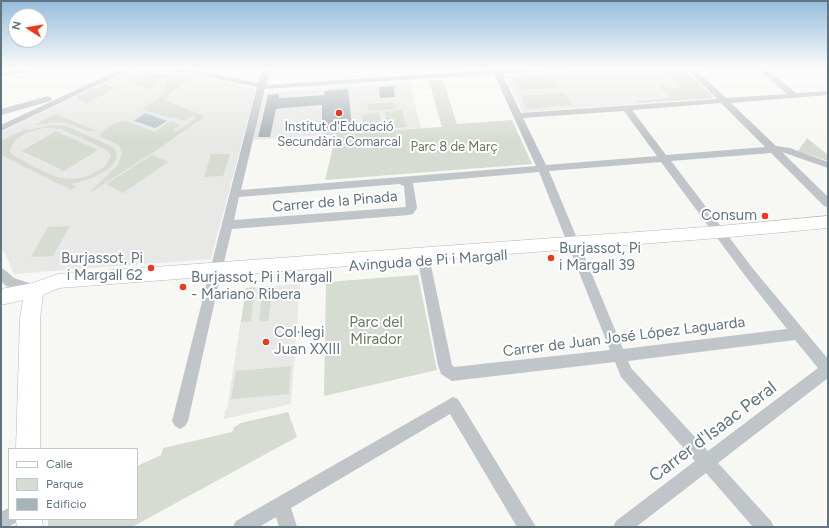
<!DOCTYPE html>
<html>
<head>
<meta charset="utf-8">
<style>
	body { margin:0 }
	#map { position:relative; width:829px; height:528px; overflow:hidden; background:#f7f7f3; font-family:Figtree,sans-serif }
	canvas { display:block }
	.frame { position:absolute; inset:0; border:2px solid #607580; pointer-events:none }
	.legend { position:absolute; left:8px; top:448px; width:130px; height:72px; box-sizing:border-box; background:#fff; border:1px solid #bfc8cc; margin:0; padding:5px 7px; list-style:none; font-size:12px; color:#607580 }
	.legend li { display:flex; align-items:center; gap:8px; height:20px }
	.legend b { width:20px; border:1px solid #bfc8cc }
	.north { position:absolute; left:8px; top:8px; width:40px; height:40px; box-sizing:border-box; background:#fff; border:1px solid #bfc8cc; border-radius:50%; rotate:282deg; font-size:11px; font-weight:700; line-height:16px; text-align:center; color:#607580 }
	.north::after { content:''; display:block; margin:auto; width:14px; height:18px; background:#ec391e; clip-path:polygon(50% 0,100% 100%,50% 72%,0 100%) }
</style>
</head>
<body>
<div id="map">
<canvas width="829" height="528"></canvas>
<div class="frame"></div>
<ul class="legend">
<li><b style="height:5px;background:#fff"></b>Calle</li>
<li><b style="height:11px;background:#d7dcd2"></b>Parque</li>
<li><b style="height:11px;background:#a8b3b7"></b>Edificio</li>
</ul>
<div class="north">N</div>
</div>
<script>
const c = document.querySelector('canvas').getContext('2d');
c.lineJoin = 'round';
function paint(path, color) { c.fillStyle = color; c.fill(path, 'evenodd'); }
function stroke(path, color, width, dash) { c.strokeStyle = color; c.lineWidth = width; c.lineCap = dash ? 'butt' : 'round'; c.setLineDash(dash || []); c.stroke(path); }
function label(font, color, halo, rows, align = 'center') {
  c.font = font + ' Figtree,sans-serif'; c.lineWidth = 4; c.setLineDash([]); c.textBaseline = 'middle'; c.strokeStyle = halo; c.fillStyle = color; for (const [text, x, y, turn = 0] of rows) {
    c.save(); c.translate(x, y); c.rotate((+turn || 0) * Math.PI / 180); c.textAlign = isNaN(turn) ? turn : align; if (halo) c.strokeText(text, 0, 0); c.fillText(text, 0, 0); c.restore();
  }
}
paint(new Path2D(`
	M629,68H683L714,98L523,112L505,76Z
	M124,73L189,74L256,89L211,259L14,274L5,253L1,250V132Z
	M410,83L421,128L253,140L265,93Z
	M300,284L291,404L224,419L225,410L227,409L246,288Z`), '#e8e8e7');
paint(new Path2D(`
	M672,68H683L714,98L638,103L636,101L670,98L658,85L663,84L667,89L682,88L667,72L678,74Z
	M144,73L167,74L160,82L150,89L129,82Z
	M170,74L195,75L170,93L166,101L205,116L154,152L88,194L117,166L122,154L119,145L101,137L100,134L109,126L124,120L155,132L171,121L180,125L173,130L177,131L196,118L192,116L185,121L172,117L170,118L142,109C149,104 159,100 163,92C166,86 165,80 170,74Z
	M553,75L560,87L518,90L512,78Z
	M443,80L457,124L512,120L532,164L325,180L336,135H323V132L344,130L345,127H352V133L442,127L429,81Z
	M105,84L115,89L86,103L76,97Z
	M565,93L572,105L527,109L521,96Z
	M394,102L396,109L368,111L367,104Z
	M402,110L406,127L387,129L385,112Z
	M379,112L382,129L363,131L362,114Z
	M56,114L96,131H88L63,122L34,125Z
	M52,125L66,126L113,147C130,167 84,182 71,184L77,187L71,190L1,155V141L26,129L28,130ZM47,128L61,129L105,149L111,155C108,164 103,169 94,173C65,189 39,169 13,155L10,152C11,136 34,129 47,128Z
	M56,131L98,150L64,171L22,151Z
	M807,138L828,155V161L798,151Z
	M211,154H230L223,176L204,177Z
	M152,155L168,162L123,193L106,184Z
	M70,226L53,256L31,257L48,227Z
	M418,275L437,370L324,396L326,282Z
	M273,286L268,321H259L263,287Z
	M255,287L251,321L241,322L246,288Z
	M291,366L289,394L231,399L236,371Z
	M288,412L297,437L132,527H48V519H137V466L161,455L163,448L232,432L234,427L241,423Z`), '#d7dcd2');
paint(new Path2D(`
	M145,113L167,121L155,128L134,121Z`), '#b9c7cb');
paint(new Path2D(`
	M393,86L395,97L380,98L379,87Z
	M348,89L352,126L343,127V130L322,131V105L284,108L276,109L270,137H258L268,95L279,94V98H285L325,95L324,91Z`), '#a8b3b7');
const secondary = new Path2D(`
	M828,216V228L719,238L59,288L43,295L40,318V449H16L20,318L23,300L1,305V289L33,283L58,274L719,226Z
	M16,519H42L43,527H17Z`);
stroke(secondary, '#b1b9bd', 1);
paint(new Path2D(`
	M24,68H37L36,70L1,77V73Z
	M123,68H184L258,83L262,68H270L267,85L492,70L491,68H499L500,69L560,68L556,70L502,74L521,113L717,99L686,68H694L726,98L787,94L757,68H765L796,93L828,91V95L731,103L776,146L790,148L828,162V168L782,152L828,197V207L824,206L771,153L671,161L754,270L828,359V378L718,463L771,521L774,527H753L706,473L636,527H613L616,521L695,461L621,377L615,362L452,381L441,374L438,365L418,261L420,258L424,256L428,258L430,261L452,365L454,367L610,350L539,172L413,183L417,208L413,214L409,215L232,229L222,270L220,273L218,274L220,278L188,421L185,426L180,429L175,426L172,421L208,278L210,275L212,274L210,270L257,87L184,72L127,71L1,131V125ZM494,74L536,166L241,190L265,89ZM721,103L765,147L666,155L632,110ZM624,111L657,156L546,165L523,118ZM661,162L746,277L787,329L623,349L549,171ZM399,184L404,186L406,207L234,220L239,197ZM795,340L818,368L708,451L631,368L628,361Z
	M48,96L51,97L52,99L51,101L1,115V109Z
	M1,268L5,270L14,278L38,286L40,290L38,294L34,295L6,286L1,281Z
	M453,397L458,399L536,527H517L450,414L291,508L297,527H279L276,517L259,527H233L236,521Z
	M9,508V519H17L15,523L8,527H1V512Z`), '#bfc5c8');
paint(secondary, '#fff');
const sky = c.createLinearGradient(0, 0, 0, 142);
sky.addColorStop(0, '#95bcdc');
sky.addColorStop(0.48, '#fbfbfa');
sky.addColorStop(1, '#fbfbfa00');
c.fillStyle = sky;
c.fillRect(0, 0, 829, 142);
for (const [x, y, r, color] of [
	[339,113,4,"#ec391e"],
	[765,216,4,"#ec391e"],
	[551,258,4,"#ec391e"],
	[151,268,4,"#ec391e"],
	[183,287,4,"#ec391e"],
	[266,342,4,"#ec391e"]
]) { const dot = new Path2D(); dot.arc(x, y, r, 0, 2 * Math.PI); c.fillStyle = color; c.fill(dot); stroke(dot, '#fff', 1.5); }
label('13px', '#607580', '#fff', [
	["Institut d'Educació",339,127],
	["Secundària Comarcal",339,142]
]);
label('13px', '#66785f', '#fff', [
	["Parc 8 de Març",454,147]
]);
label('15px', '#607580', '#fff', [
	["Carrer de la Pinada",335,202,-5],
	["Avinguda de Pi i Margall",428,261,-4],
	["Carrer de Juan José López Laguarda",624,337,-7]
]);
label('15px', '#607580', '#fff', [
	["Consum",757,216,"right"],
	["Burjassot, Pi",559,249],
	["i Margall 39",559,266],
	["Burjassot, Pi",143,259,"right"],
	["i Margall 62",143,276,"right"],
	["Burjassot, Pi i Margall",191,278],
	["- Mariano Ribera",191,295],
	["Col·legi",274,333],
	["Juan XXIII",274,350]
], 'left');
label('15px', '#66785f', '#fff', [
	["Parc del",376,323],
	["Mirador",376,340]
]);
label('18px', '#607580', '#fff', [
	["Carrer d'Isaac Peral",713,432,-37]
]);
</script>
</body>
</html>
